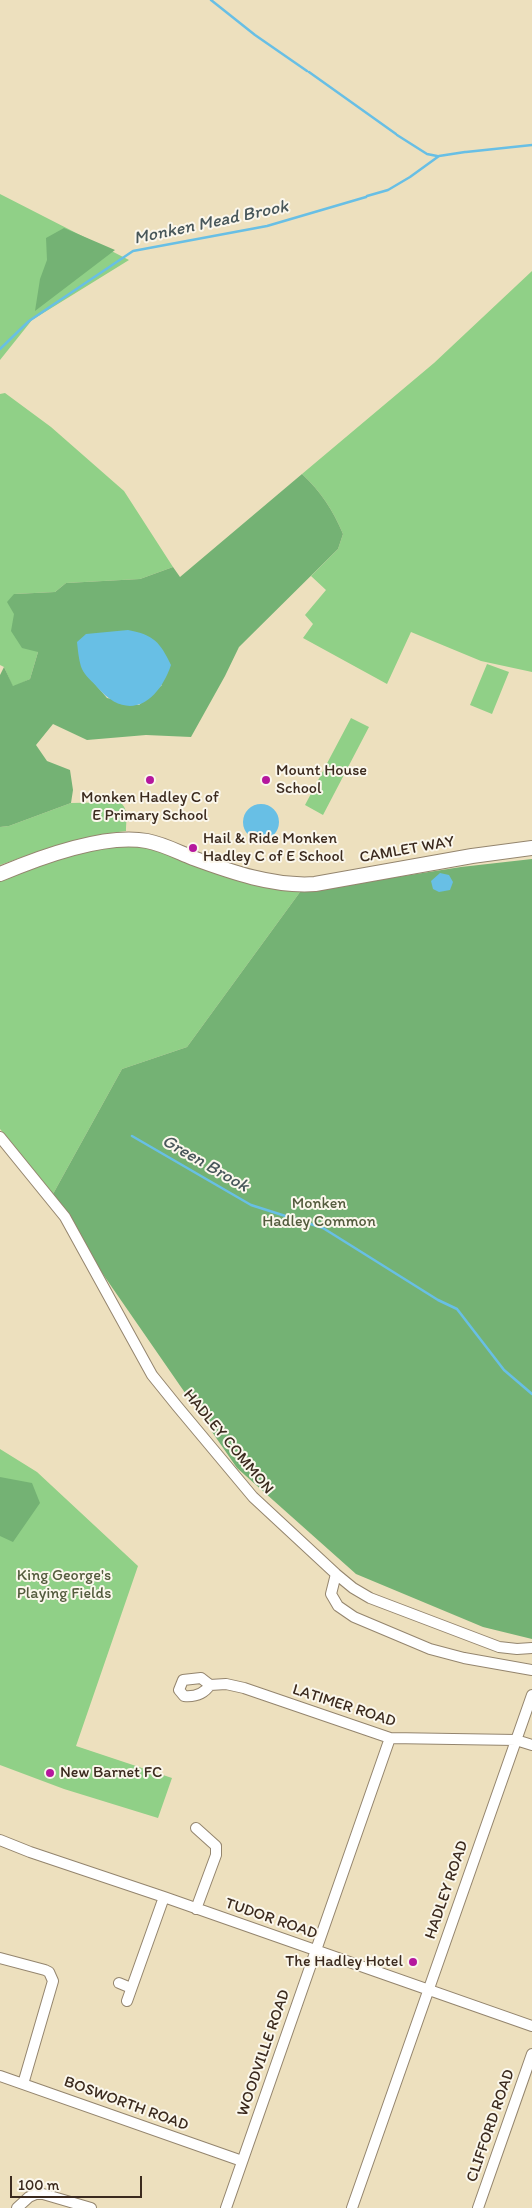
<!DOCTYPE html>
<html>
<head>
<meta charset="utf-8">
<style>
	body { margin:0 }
	#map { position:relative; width:532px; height:2208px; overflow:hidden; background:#ede0be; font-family:Itim,sans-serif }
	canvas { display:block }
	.scale { position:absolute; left:10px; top:2176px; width:132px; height:22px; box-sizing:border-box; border:2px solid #3b2a1e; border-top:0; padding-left:6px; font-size:15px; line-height:18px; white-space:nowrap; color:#3b2a1e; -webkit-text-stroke:4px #fbf7ec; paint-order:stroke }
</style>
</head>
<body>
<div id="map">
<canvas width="532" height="2208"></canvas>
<div class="scale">100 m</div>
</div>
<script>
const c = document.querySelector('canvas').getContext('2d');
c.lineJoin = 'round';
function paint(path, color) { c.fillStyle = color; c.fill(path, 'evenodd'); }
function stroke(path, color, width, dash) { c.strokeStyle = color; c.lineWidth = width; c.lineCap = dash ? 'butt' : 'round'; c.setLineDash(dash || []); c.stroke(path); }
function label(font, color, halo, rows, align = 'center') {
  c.font = font + ' Itim,sans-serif'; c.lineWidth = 4; c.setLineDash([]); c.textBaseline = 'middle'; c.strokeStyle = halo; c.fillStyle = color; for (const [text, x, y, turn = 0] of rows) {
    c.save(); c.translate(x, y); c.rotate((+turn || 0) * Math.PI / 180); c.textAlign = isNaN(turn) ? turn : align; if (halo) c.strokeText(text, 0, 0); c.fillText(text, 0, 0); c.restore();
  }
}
paint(new Path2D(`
	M0,194L129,260L32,320L0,360Z
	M532,271V672L481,661L411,632L387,684L303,638L313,624L305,615L326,590L311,576L338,549L343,534C333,510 321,492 302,474L434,363Z
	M5,393L51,427L124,491L173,567L140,579L66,583L55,592L14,594L38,652L30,679L13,687L4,667L0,665V394Z
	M487,664L509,672L492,714L470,705Z
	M351,718L369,727L323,815L305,805Z
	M119,802C129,807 126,821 126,831C81,836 42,850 0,865V827L9,826L71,803Z
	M108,846H151L222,871L300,892L187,1047L122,1069L53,1194L0,1129V877L35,863Z
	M0,1449L37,1472L138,1566L76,1746L172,1778L158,1818L64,1789L0,1765Z`), '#90d087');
paint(new Path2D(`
	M64,228L115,250L35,311L40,279L47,260L46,238Z
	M302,474C321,492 333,510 343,534L338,549L239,647L225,676L191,737L146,735L87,740L53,724L36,745L47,761L70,770L73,790L71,803L9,826L0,827V675L4,667L13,686L30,679L38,652L22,648L11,631L14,614L7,602L14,594L55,592L66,583L140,579L173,567L180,577ZM83,670L162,685L139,705L107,698Z
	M532,859V1639L483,1627L356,1574L237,1468L71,1228L53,1194L122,1069L187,1047L300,892L461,867Z
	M0,1477L32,1483L40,1503L13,1542L0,1536Z`), '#74b274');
paint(new Path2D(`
	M128,630C154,635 160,642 171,665C158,703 128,723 97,687C93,682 85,676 82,669C79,662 78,651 77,642L86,634Z
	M243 822a18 18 0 1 1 36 0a18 18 0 1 1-36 0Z
	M440,873L449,875L453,882L450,890L439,892L433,889L431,881Z`), '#68bfe5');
stroke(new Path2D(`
	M211,0L255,35L307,71
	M309,72L396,134
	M397,135L427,154L437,156
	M466,152L532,145
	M367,196L388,190L410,177L439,156L465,152
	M0,349L29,321L133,251L267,226L366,197
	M132,1136L251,1205L323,1228L438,1300L457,1309L504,1370L532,1394`), '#68bfe5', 2.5);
const street = new Path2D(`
	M0,1137L65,1217L152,1375L177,1406L253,1497L336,1574L353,1588L370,1598L499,1647L517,1649L532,1648
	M336,1574L331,1594L338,1606L354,1617L430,1649L464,1658L532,1670
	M210,1685C204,1694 195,1697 184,1696L179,1690L183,1680L201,1678L210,1685L226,1684L244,1688L390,1738L516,1740L532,1745
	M0,1840L30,1852L164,1897L532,2026
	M196,1909L216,1855V1846L196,1828
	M0,1958L45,1970L49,1972L53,1981L23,2084
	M119,1983L131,1988
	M127,2001L164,1897
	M0,2076L242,2161
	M17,2208L29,2197L36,2194H43L91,2208
	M226,2208L390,1738
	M352,2208L532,1695
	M478,2208L532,2054`);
const secondary = new Path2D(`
	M0,874C38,858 105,833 147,841C163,844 178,852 193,858C231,872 274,887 315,884L472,856L532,848`);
stroke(street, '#94856e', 12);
stroke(secondary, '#94856e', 16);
stroke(street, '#fff', 10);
stroke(secondary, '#fff', 14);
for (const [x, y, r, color] of [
	[150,780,5,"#b5179e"],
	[266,780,5,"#b5179e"],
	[193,848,5,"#b5179e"],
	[50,1773,5,"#b5179e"],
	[413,1962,5,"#b5179e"]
]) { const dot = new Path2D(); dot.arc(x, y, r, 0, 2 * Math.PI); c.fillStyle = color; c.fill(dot); stroke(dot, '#fbf7ec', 2); }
label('16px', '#3b2a1e', '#fbf7ec', [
	["Mount House",276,771],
	["School",276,789],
	["Monken Hadley C of",150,798,"center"],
	["E Primary School",150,816,"center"],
	["Hail & Ride Monken",203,839],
	["Hadley C of E School",203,857],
	["New Barnet FC",60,1773],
	["The Hadley Hotel",403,1962,"right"]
], 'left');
label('16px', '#3b2a1e', '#fbf7ec', [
	["CAMLET WAY",407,850,-10],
	["HADLEY COMMON",228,1442,50],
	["LATIMER ROAD",344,1706,18],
	["HADLEY ROAD",447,1890,-71],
	["TUDOR ROAD",271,1919,19],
	["WOODVILLE ROAD",264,2053,-71],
	["BOSWORTH ROAD",126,2104,20],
	["CLIFFORD ROAD",491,2126,-71]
]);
label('16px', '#545c3e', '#fbf7ec', [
	["Monken",319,1204],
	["Hadley Common",319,1222],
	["King George's",64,1576],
	["Playing Fields",64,1594]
]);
label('italic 18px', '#48575a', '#fbf7ec', [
	["Monken Mead Brook",211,223,-12],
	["Green Brook",205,1164,30]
]);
</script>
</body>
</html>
